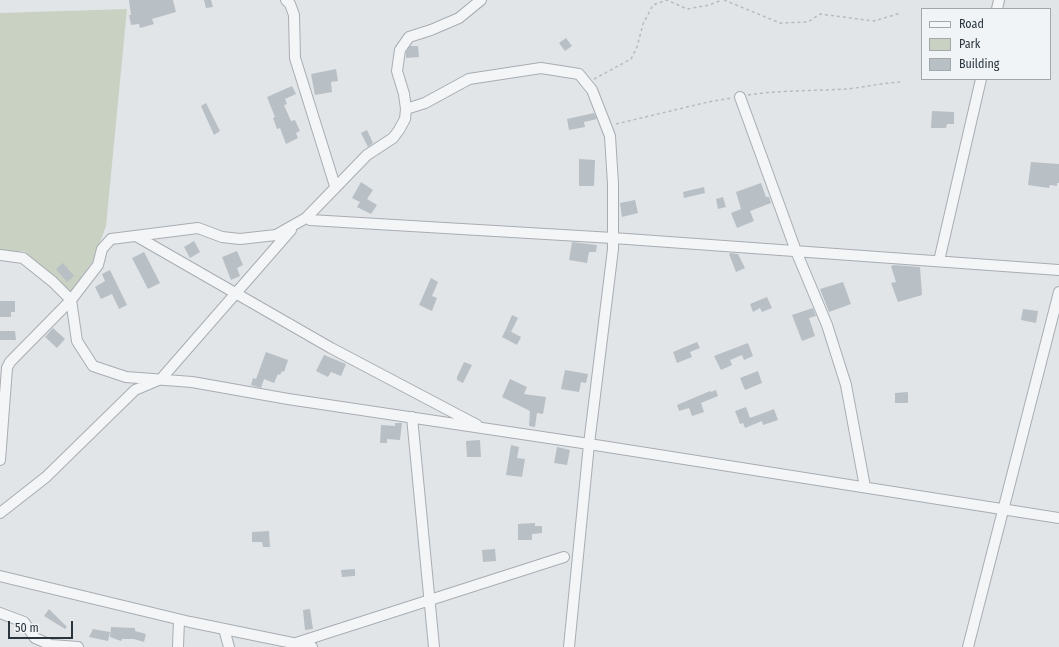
<!DOCTYPE html>
<html>
<head>
<meta charset="utf-8">
<style>
	body { margin:0 }
	#map { position:relative; width:1059px; height:647px; overflow:hidden; background:#e1e5e8; font-family:"Fira Sans Condensed",sans-serif }
	canvas { display:block }
	.legend { position:absolute; left:921px; top:8px; width:130px; height:72px; box-sizing:border-box; background:#f0f4f6; border:1px solid #a1a8ac; margin:0; padding:5px 7px; list-style:none; font-size:12px; color:#2b353e }
	.legend li { display:flex; align-items:center; gap:8px; height:20px }
	.legend b { width:20px; border:1px solid #a1a8ac }
	.scale { position:absolute; left:8px; top:621px; width:65px; height:18px; box-sizing:border-box; border:2px solid #2b353e; border-top:0; padding-left:5px; font-size:12px; line-height:14px; white-space:nowrap; color:#2b353e; -webkit-text-stroke:3px #f0f4f6; paint-order:stroke }
</style>
</head>
<body>
<div id="map">
<canvas width="1059" height="647"></canvas>
<ul class="legend">
<li><b style="height:5px;background:#f3f5f7"></b>Road</li>
<li><b style="height:11px;background:#c9d1c3"></b>Park</li>
<li><b style="height:11px;background:#b8bfc5"></b>Building</li>
</ul>
<div class="scale">50 m</div>
</div>
<script>
const c = document.querySelector('canvas').getContext('2d');
c.lineJoin = 'round';
function paint(path, color) { c.fillStyle = color; c.fill(path, 'evenodd'); }
function stroke(path, color, width, dash) { c.strokeStyle = color; c.lineWidth = width; c.lineCap = dash ? 'butt' : 'round'; c.setLineDash(dash || []); c.stroke(path); }
paint(new Path2D(`
	M127,9L106,226L93,261L70,293L24,251L0,253V13Z`), '#c9d1c3');
paint(new Path2D(`
	M129,0H173L176,12L152,19L154,24L140,28L139,24L131,25L129,15H131Z
	M204,0H211L213,7L206,8Z
	M566,38L572,46L565,51L559,43Z
	M410,46H418L419,57L406,58V52Z
	M336,69L338,81L331,82L332,92L315,95L311,74Z
	M292,86L296,94L285,99L287,104L284,105L291,121L295,120L300,131L296,133L298,138L286,144L280,128L277,129L273,118L275,117L267,97Z
	M206,103L220,131L214,135L201,106Z
	M932,111L954,112V124H947L946,128H931Z
	M594,113L597,119L584,122L585,127L569,130L567,119Z
	M367,130L373,143L368,147L361,133Z
	M579,159L595,160L594,186H579Z
	M1031,162L1059,164V183H1057V186L1050,185L1049,188L1028,185Z
	M361,182L373,190L367,199L377,205L371,214L357,207L360,202L352,198Z
	M761,183L766,197H769L771,203L750,211L754,221L737,228L731,213L741,209L736,192Z
	M704,187L705,193L684,198L683,192Z
	M723,197L726,207L718,209L716,199Z
	M635,200L638,213L622,217L620,203Z
	M194,241L200,252L190,258L184,247Z
	M572,242L597,245L596,252H589L587,263L569,260Z
	M237,251L243,265L237,268L240,276L231,280L222,257Z
	M144,252L160,283L148,289L132,258Z
	M731,253L738,254L745,268L736,272L729,254Z
	M63,263L74,276L67,282L56,269Z
	M894,265L920,267L922,295L898,302L891,283L896,282L891,266Z
	M110,270L127,305L119,309L112,294L101,299L95,287L105,281L102,274Z
	M431,278L438,282L432,296L437,298L432,311L419,305Z
	M843,282L851,304L829,312L820,289Z
	M767,297L772,308L762,312L760,308L753,312L750,304Z
	M0,301H15V312H11V317H0Z
	M813,308L816,316L809,318L815,336L802,341L792,315Z
	M1023,309L1038,311L1036,323L1021,320Z
	M512,315L518,318L511,332L506,329Z
	M53,328L65,339L57,348L45,337Z
	M506,329L521,337L517,345L502,337Z
	M0,331H15L16,340H0Z
	M697,342L700,348L690,352L692,357L677,363L673,352Z
	M748,343L753,356L744,360L742,355L730,360L732,365L721,370L714,356Z
	M266,352L288,360L284,372L282,371L280,375L278,374L274,383L264,379L261,388L251,385L253,378L256,379Z
	M324,355L346,364L341,376L331,372L328,377L316,371Z
	M464,362L472,365L463,383L457,380V377Z
	M565,370L588,374L586,383L581,382L579,392L561,389Z
	M758,371L762,383L745,390L740,378Z
	M510,379L527,387L524,394L546,397L543,414L537,413L535,427L529,426L530,411L502,397Z
	M716,390L718,396L701,403L704,412L692,416L689,408L679,411L677,405L710,391L711,392Z
	M908,392V403H895V393Z
	M746,407L750,418L774,409L778,420L763,425L762,421L745,428L743,423L740,424L735,411Z
	M395,423H402L400,440L387,439V443H380L381,425L395,426Z
	M480,440L481,457H467L466,441Z
	M511,445L519,447L517,458L525,459L522,477L506,475Z
	M557,447L570,450L567,465L554,463Z
	M535,523V526H542V533L532,534V540H518V524Z
	M269,531L270,547H263L262,542H252V532Z
	M495,549L496,561L483,562L482,550Z
	M355,569V576L342,577L341,570Z
	M49,609L67,627L65,629L44,616Z
	M310,609L313,629L305,630L303,610Z
	M111,627L135,628V631L146,634L144,642L134,639H122L121,641L110,637Z
	M93,629L110,632L108,641L89,637Z`), '#b8bfc5');
const minor = new Path2D(`
	M286,0L290,4L294,15L295,58L335,186
	M997,9L999,0
	M740,97L796,251L827,325L846,385L865,487
	M406,109L425,103L469,79L541,68L579,74L592,90L610,136L613,184V249L589,444L569,647
	M310,220L613,238L1059,270
	M136,236L331,348L477,425
	M0,255L23,258L53,282L71,300L77,341L93,366L126,377L192,382L288,399L589,444L1059,518
	M939,261L981,79
	M412,417L434,647
	M0,460L7,368L10,362L71,300L98,265L102,249L111,239L198,228L222,237L240,239L276,235L306,218L367,155L393,138L399,130L405,119L406,109L404,94L397,71L400,50L409,37L431,30L459,18L481,0
	M0,513L46,477L135,390L161,379L291,230
	M0,576L190,622L312,647
	M0,613L24,622L35,638L51,645L78,647
	M224,629L229,647
	M296,643L564,557
	M178,647L179,620
	M968,647L1059,292`);
stroke(minor, '#a7adb2', 12);
stroke(new Path2D(`
	M724,0L780,23L808,22L820,14L874,21L901,13
	M594,79L631,59L637,47L643,24L653,5L667,0L687,9L709,5L722,0
	M748,95C781,90 814,91 847,89C865,87 882,83 900,82
	M616,124L708,102L731,98`), '#b7bbc0', 1.5, [3, 3]);
stroke(minor, '#f3f5f7', 10);
</script>
</body>
</html>
